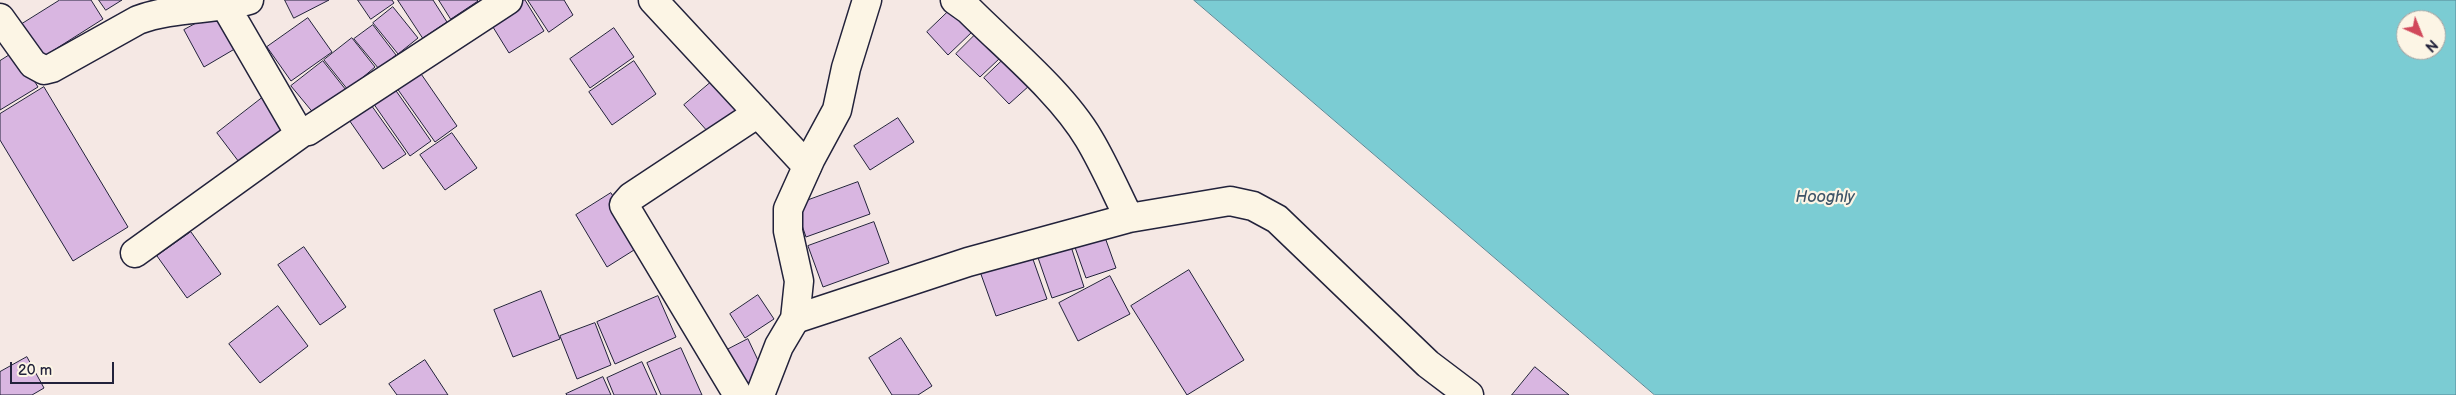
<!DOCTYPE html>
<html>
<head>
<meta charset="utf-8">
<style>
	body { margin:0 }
	#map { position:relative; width:2456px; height:395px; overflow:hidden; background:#f5e8e4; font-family:"Balsamiq Sans",sans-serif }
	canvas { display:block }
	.north { position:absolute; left:2396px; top:10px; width:50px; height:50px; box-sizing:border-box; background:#fcf5e5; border:1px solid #a5a1a1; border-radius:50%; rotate:136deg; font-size:14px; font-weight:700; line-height:20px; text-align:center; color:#22223b }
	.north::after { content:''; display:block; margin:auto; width:18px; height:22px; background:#d1495b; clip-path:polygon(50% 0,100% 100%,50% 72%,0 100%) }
	.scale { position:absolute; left:10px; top:362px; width:104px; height:22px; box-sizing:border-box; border:2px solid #22223b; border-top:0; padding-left:6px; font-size:15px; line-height:18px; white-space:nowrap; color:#22223b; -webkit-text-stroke:4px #fcf5e5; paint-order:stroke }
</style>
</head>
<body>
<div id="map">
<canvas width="2456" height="395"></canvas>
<div class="north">N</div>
<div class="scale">20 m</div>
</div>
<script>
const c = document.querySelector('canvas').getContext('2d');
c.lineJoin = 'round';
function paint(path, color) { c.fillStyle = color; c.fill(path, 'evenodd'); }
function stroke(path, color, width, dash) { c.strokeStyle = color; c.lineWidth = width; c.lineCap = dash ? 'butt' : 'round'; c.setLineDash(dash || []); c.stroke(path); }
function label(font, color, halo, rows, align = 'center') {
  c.font = font + ' "Balsamiq Sans",sans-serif'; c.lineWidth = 4.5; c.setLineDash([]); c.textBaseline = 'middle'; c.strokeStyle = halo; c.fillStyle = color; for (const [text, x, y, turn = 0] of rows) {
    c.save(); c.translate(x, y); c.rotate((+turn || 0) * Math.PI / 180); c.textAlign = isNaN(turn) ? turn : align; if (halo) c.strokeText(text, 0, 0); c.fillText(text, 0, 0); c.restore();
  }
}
const water = new Path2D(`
	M1194,0H2456V395H1655ZM2406,20H2436V50H2406Z`);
paint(water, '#7bccd3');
stroke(water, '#578896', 1);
const building = new Path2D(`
	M60,0H91L103,19L43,57L22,24Z
	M99,0H122L106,10Z
	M285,0H329L294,18Z
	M358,0H392L394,3L371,19Z
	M398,0H433L447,22L423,38Z
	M439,0H477L478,1L451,19Z
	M518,0H525L544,31L509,53L488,19Z
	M528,0H564L573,15L549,32Z
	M393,7L418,38L398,54L373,23Z
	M952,8L973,31L948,55L927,32Z
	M219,11L238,47L204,67L184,30Z
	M308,18L332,52L291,81L267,47Z
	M373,25L396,55L379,69L354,39Z
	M614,28L634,57L590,88L570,59Z
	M976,34L1000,58L980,77L956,54Z
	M352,38L375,67L348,90L324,60Z
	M16,51L38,87L0,110V61Z
	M1005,58L1030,85L1009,104L984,78Z
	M323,61L346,90L315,115L291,86Z
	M634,61L656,94L612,125L589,92Z
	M417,68L457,126L435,142L394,84Z
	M716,78L741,107L709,133L684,105Z
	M392,85L431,141L410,156L371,100Z
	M44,87L128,227L73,261L0,140V114Z
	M262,98L288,131L242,166L217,133Z
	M369,102L406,154L383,169L347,117Z
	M898,118L914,142L870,170L854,146Z
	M452,133L477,168L445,190L420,155Z
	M858,182L870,214L806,237L795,205Z
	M611,193L642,245L607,267L576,215Z
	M874,222L889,263L823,287L808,246Z
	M1102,229L1116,268L1086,278L1072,239Z
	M191,232L221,274L187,298L157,256Z
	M1068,237L1084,287L1052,298L1035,249Z
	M304,247L346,307L320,325L278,265Z
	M1029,248L1047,299L996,316L978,266Z
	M1189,270L1244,360L1187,395L1131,306Z
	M1110,276L1130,314L1078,341L1059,303Z
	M541,291L560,339L513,357L494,310Z
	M758,295L774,319L745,338L730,314Z
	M658,296L676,337L615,364L597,322Z
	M278,306L308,346L260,383L229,344Z
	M595,323L611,365L577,379L560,336Z
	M901,338L932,386L918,395H892L869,358Z
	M748,339L765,375L738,388L721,353Z
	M681,348L702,395H661L647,363Z
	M27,357L44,388L32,395H0V372Z
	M425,360L448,395H397L389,384Z
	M642,362L657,395H614L607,378Z
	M1535,367L1569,395H1512Z
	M603,377L611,395H567L566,394Z`);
paint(building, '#d9b6e1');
stroke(building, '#22223b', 1);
const street = new Path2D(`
	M653,0L807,166
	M955,0L969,10C1007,48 1062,93 1089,139C1104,164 1116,192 1129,218
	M226,7L295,126L303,132L308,131L508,0
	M0,18L33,64L44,70L52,68L138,20C173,7 213,10 249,0
	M135,253L303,132
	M795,319L968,262L1129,218L1230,201L1253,206L1277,219L1428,364L1469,395
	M738,395L624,205L631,197L758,113`);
const secondary = new Path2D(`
	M760,395L779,346L795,319L799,281L788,231V209L811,158L837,110L846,68L867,0`);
stroke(street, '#22223b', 31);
stroke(secondary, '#22223b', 31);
stroke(street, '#fcf5e5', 28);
stroke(secondary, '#fcf5e5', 28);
label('italic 16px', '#3d5569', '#fcf5e5', [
	["Hooghly",1825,198]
]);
</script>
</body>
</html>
